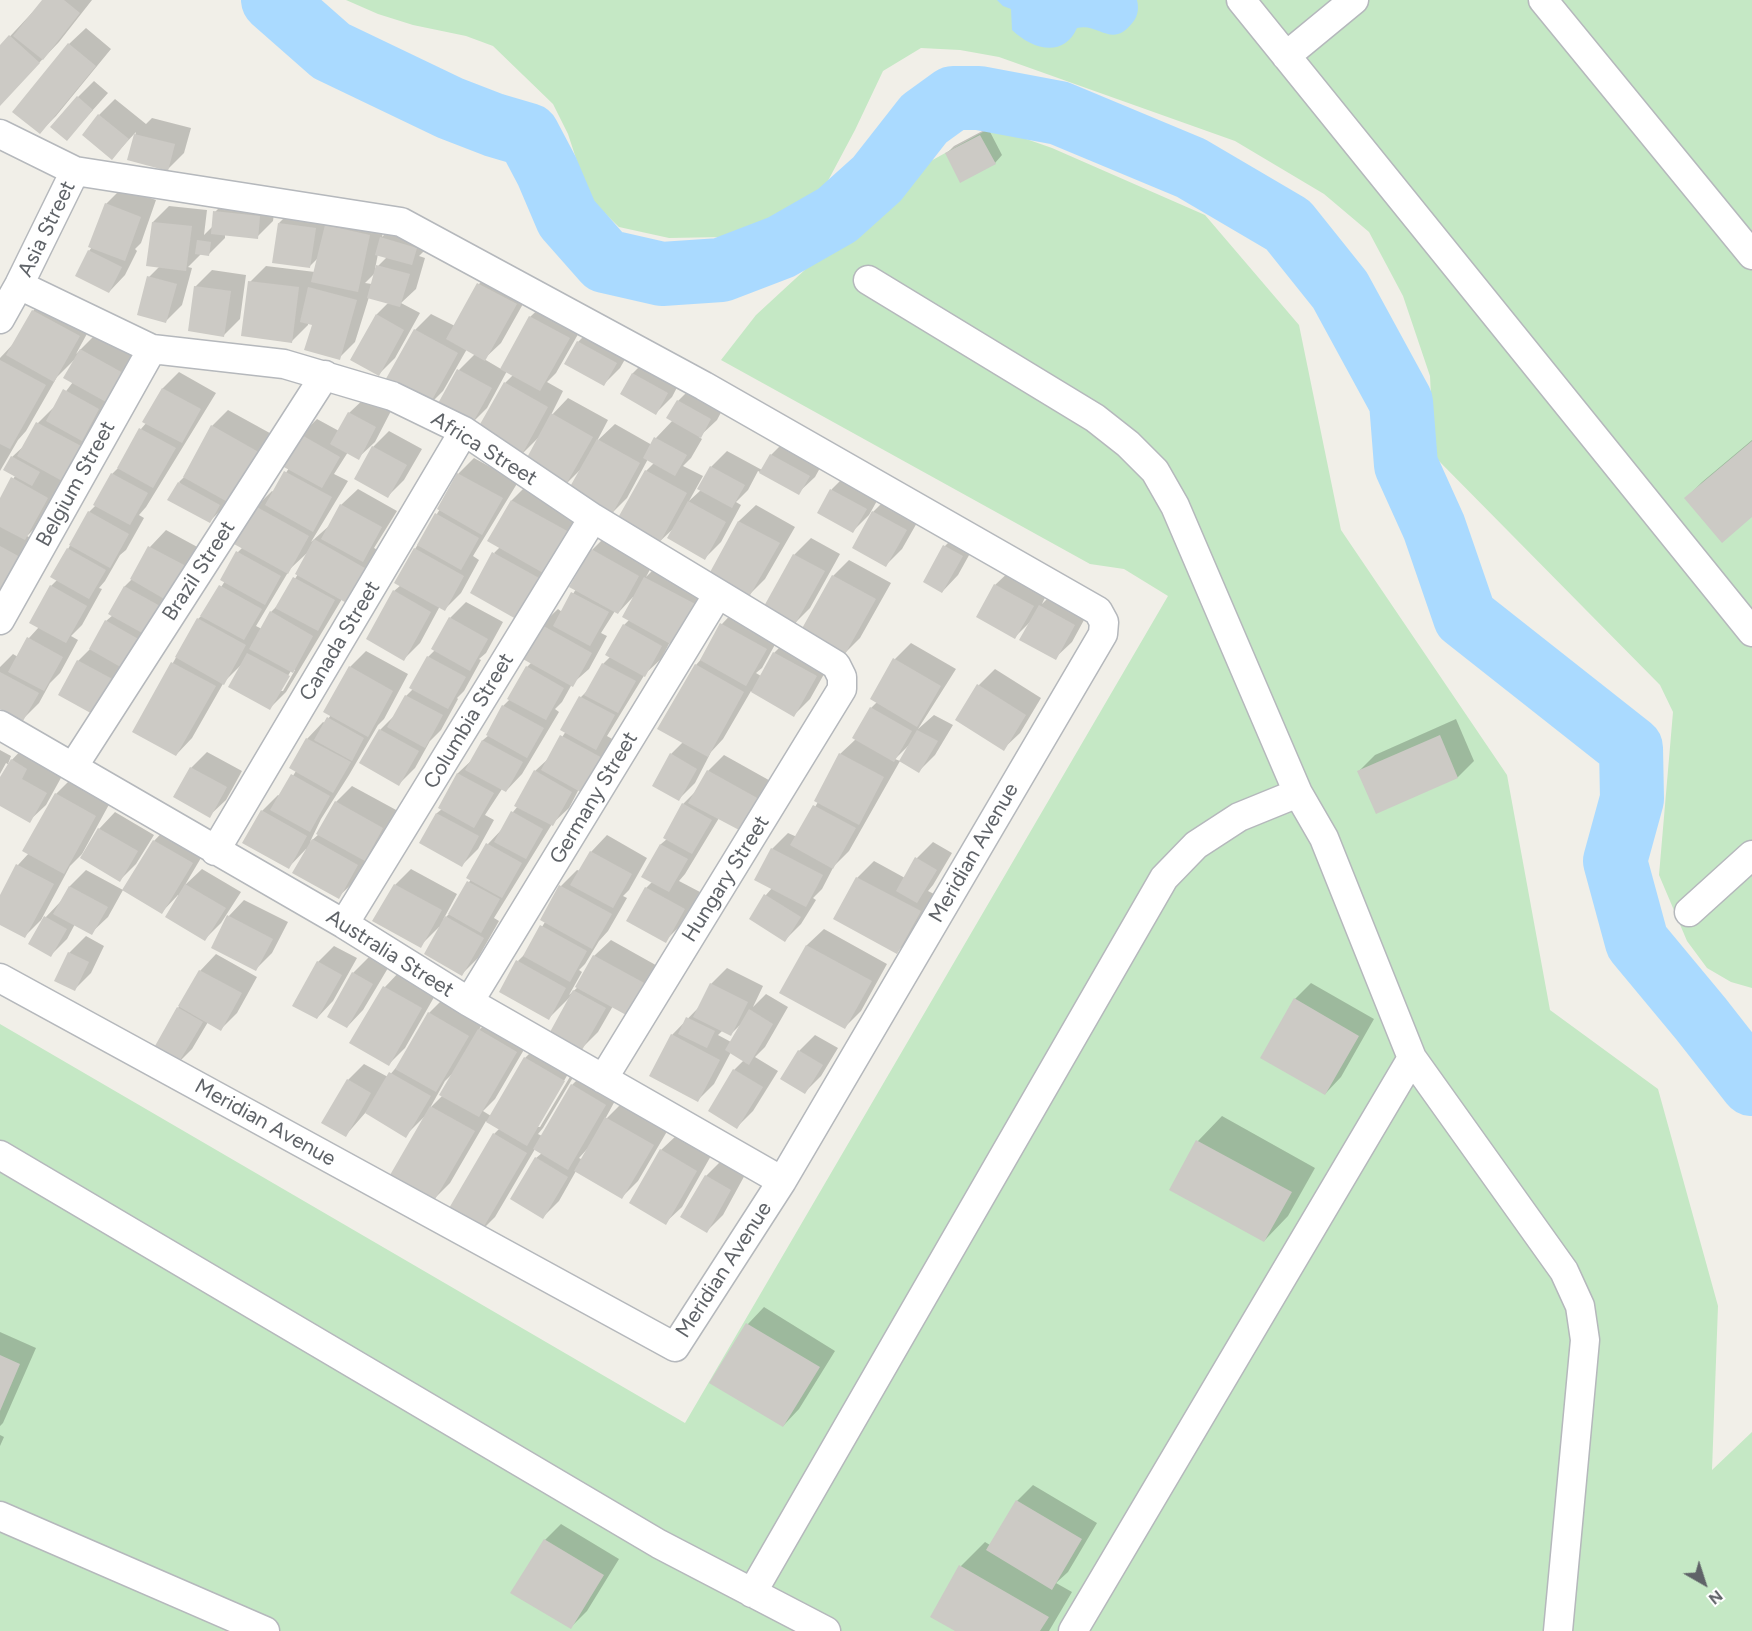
<!DOCTYPE html>
<style>
body{margin:0}
#map{position:relative;width:1752px;height:1631px;overflow:hidden;background:#f1efe8;font-family:Figtree,sans-serif}
canvas{display:block}
.north{position:absolute;left:1674px;top:1553px;width:60px;height:60px;-webkit-text-stroke:4px #fff;paint-order:stroke;rotate:141deg;font-size:16px;font-weight:700;line-height:24px;text-align:center;color:#5f6368}
.north::after{content:'';display:block;margin:auto;width:21px;height:27px;background:#5f6368;clip-path:polygon(50% 0,100% 100%,50% 72%,0 100%)}
</style>
<div id="map">
<canvas width="1752" height="1631"></canvas>
<div class="north">N</div>
</div>
<script>
const g = document.querySelector('canvas').getContext('2d');
g.lineJoin = 'round';
function fillPath(path, color) { g.fillStyle = color; g.fill(path, 'evenodd'); }
function stroke(path, color, width, dash) { g.strokeStyle = color; g.lineWidth = width; g.lineCap = dash ? 'butt' : 'round'; g.setLineDash(dash || []); g.stroke(path); }
function drawText(font, color, halo, rows, align = 'center') {
  g.font = font + ' Figtree,sans-serif'; g.lineWidth = 4.5; g.setLineDash([]); g.textBaseline = 'middle'; g.strokeStyle = halo; g.fillStyle = color; for (const [text, x, y, turn = 0] of rows) {
    g.save(); g.translate(x, y); g.rotate((+turn || 0) * Math.PI / 180); g.textAlign = isNaN(turn) ? turn : align; if (halo) g.strokeText(text, 0, 0); g.fillText(text, 0, 0); g.restore();
  }
}
fillPath(new Path2D(`
 M346,0h1406v988l-21,-6 -24,-14 -20,-27 -28,-66 14,-163 -13,-27 -226,-229 -4,-80 -27,-80 -34,-64 -45,-38 -89,-53 -236,-84 -39,-7 -39,-2 -38,23 -28,59 -33,62 -48,27 -50,18 -55,1 -50,-11 -30,-29 -21,-64 -15,-30 -60,-58 -27,-10 -53,-11 -35,-11z
 M992,127l60,21 153,67 94,110 42,205 166,245 43,235 108,79 60,217 -6,164 40,-38v199h-1752v-607l685,399 483,-827 -44,-27 -34,-5 -369,-204 35,-45 155,-143z`), '#c5e8c5');
fillPath(new Path2D(`
 M997,0h140c2,8 1,16 -4,22 -21,28 -34,0 -56,6 -14,31 -45,21 -65,2l-1,-21 -8,-3z`), '#aadaff');
fillPath(new Path2D(`
 M44,0h48l-33,42 -59,62v-57z
 M86,28l25,21 -55,67 -16,16 29,-88z
 M94,81l14,12 -41,46 11,-42z
 M115,99l31,25 6,-6 39,10 -7,25 -16,16 -39,-10 7,-27 -24,26 -13,-43z
 M988,128l14,27 -7,8 -49,-9 8,-8z
 M122,188l34,12 -15,43 -6,6 2,2 -12,24 -16,17 -20,-41 3,-4 14,-43z
 M231,196l45,4 -3,21 -16,16 -32,-3v4l-16,16h-8l-13,13 4,1 -10,37 -16,16 -17,-44 10,-10 -6,-45 16,-16 38,4 -3,25 9,-9 2,-14z
 M295,207l91,12 -4,18 16,-16 30,26 -9,9 6,2 -9,31 -15,14 19,10 -25,45 -16,16 -2,-60 12,-12 -20,-5 -14,45 -16,16 -25,-34 -6,-2v3l-16,16 -42,-59 16,-16 49,6 3,-14 -8,8 -31,-43zM378,254l9,3 -12,12zM376,272l-4,12 -7,-1z
 M495,268l37,20 -31,55 -17,16 17,10 29,-52 17,-16 38,21 -29,51 -9,9 16,9 -13,26 18,-19 40,22 -11,21 18,-17 37,21 4,-7 17,-18 5,-19 16,-16 32,18 -9,17 -18,17 3,2 -11,19 -8,8 20,10 -14,25 13,-12 9,-22 16,-16 35,19 9,-15 16,-16 38,20 -10,18 -17,16 -40,-22 -10,19 -12,12 5,3 -20,37 -16,16 -31,-30 -17,16 -11,-73 8,-8 -6,-4 -21,39 -16,16 -31,-44 -16,16 -25,-49 -19,19 -15,-73 9,-9 -7,-3 -20,37 -16,16 -12,-54 16,-16 -8,-5 -24,42 -16,16 -12,-77 16,-16 24,12 24,-42z
 M212,270l34,5 -6,44 -16,16 -29,-48z
 M49,294l46,25 -19,35 21,-21 41,23 -97,166 -14,14 8,4 -35,51v-90l15,-25 -3,-19 15,-14 11,-20 16,-16 19,-25 2,-23 -18,18 -31,54 -8,9 -18,31v-113l15,-16 18,-31z
 M594,326l38,21 -12,21 -16,16 -26,-42z
 M649,357l34,19 -11,21 -16,16 -34,-19 11,-21z
 M179,372l37,21 -70,114 -7,8 5,3 -18,32 -6,5 -15,26 -6,7 3,1 -20,36 -11,11 7,4 -18,33 -10,10 -11,20 -16,16 -23,-12v-40l13,-13 5,3 11,-19 10,-11 12,-41 6,-6 11,-31 21,-37 7,-7 16,-31 7,-7 22,-38 6,-7 -3,-1 19,-33z
 M366,397l25,14 -16,31 -17,16 -10,-6 -14,22 14,7 -37,61 19,-17 11,-20 17,-16 39,22 -23,37 11,6 -43,45 -56,93 -16,16 -29,-43 -17,17 -32,56 -16,17 -42,-24 64,-112 7,-7 20,-31 13,-29 5,-5 13,-40 16,-16 2,1 15,-24 12,-33 16,-16 22,12 10,-18zM307,553l-9,21 -19,30 -8,8 -9,17 -6,-3 34,-57zM292,669l3,1 -12,21h-4z
 M228,410l49,27 -51,68 -16,16 -31,-39 5,-5 28,-51z
 M389,431l33,18 -18,31 -16,16 -15,-49z
 M1752,440v75l-66,-17 16,-16z
 M474,458l44,24 -45,74 6,4 -18,33 -16,16 -5,-3 -20,37 -16,16 -10,-68 7,-6 14,-36 25,-40 18,-35z
 M848,473l34,19 -13,23 -16,16 -34,-19 13,-23z
 M528,484l56,31 -52,86 -38,-48 6,-6 12,-47z
 M889,496l33,18 -20,35 -16,16 -13,-53z
 M756,505l39,22 -30,52 -16,16 -38,-21 28,-53z
 M166,530l35,19 -89,149 -52,-4 18,-33 14,-14 14,-26 7,-6 12,-29 7,-7 18,-32z
 M961,530l17,9 -20,36 -16,17 3,-46z
 M608,534l47,26 -9,17 16,-16 50,28 -42,53 -9,17 -16,15 -38,62 14,8 -42,45 -10,19 -17,16 -58,94 5,3 -21,37 -16,16 -23,-47 -19,19 -25,-61 16,-16 46,25 -14,26 8,-8 20,-33 -3,-1 20,-34 16,-17 9,-15 5,-6 17,-35 14,-13 17,-27 -4,-2 19,-32 10,-10 12,-23 8,-8 13,-31 5,-5 4,-23 -15,16 -3,-2 -14,22 6,3 -18,33 -17,15 -10,18 -7,7 4,3 -37,62 -16,17 -4,-2 -17,26 9,5 -16,29 -16,16 -41,-23 16,-29 5,-4 -2,-1 18,-35 15,-14 10,-19 6,-5 14,-29 7,-7 17,-32 5,-5 9,-37 17,-16 4,3 14,-23 16,-39z
 M811,538l29,16 -30,54 -16,16 -29,-16 29,-53z
 M849,560l42,23 -31,55 -16,16 -11,-78z
 M1012,569l37,20 -7,15 14,-14 34,19 -18,33 -17,16 -25,-36 -15,15 -20,-52z
 M466,602l37,20 -17,31 -7,6 2,1 -17,31 -7,7 1,1 -17,31 -11,11 -15,27 -16,16 -38,-21 19,-33 16,-16 10,-18 7,-7 -2,-2 17,-30 7,-7 15,-32z
 M738,607l44,25 -20,36 -6,5 5,3 13,-23 16,-16 42,23 -22,39 -16,16 -43,-24 -28,48 -12,13 -16,31 -16,16 -8,-45 12,-12 13,-77 6,-7 20,-34z
 M911,643l45,26 -38,60 16,-14 19,10 -18,30 -16,16 -11,-25 -13,13 5,2 -51,90 -15,15 -12,23 -9,9 3,2 -15,24 -16,16 -34,-21 15,-24 6,-7v-39l16,-16 9,4 21,-35 22,-48 16,-15 15,-31 6,-6 18,-43z
 M366,651l42,23 -24,45 -6,6 -29,50 -28,44 -11,23 9,-8 17,-32 16,-16 46,25 -17,32 -12,12 -14,26 -17,16 -32,-48 -17,18 -27,-56 16,-16 2,1 16,-25 -5,-3 16,-29 16,-17 2,1 6,-8 19,-48z
 M995,669l46,29 -21,35 -17,16 -46,-30 22,-34z
 M1456,719l18,42 -16,16 -81,35 -18,-41 16,-16z
 M28,743l34,33 -16,29 -17,16 -29,-17v-24l9,-15 -3,-2 -6,11v-24l11,6 -3,8z
 M207,752l35,19 -16,29 -17,16 -18,-48z
 M724,755l50,28 -17,30 -38,5 -34,56 -6,7 21,11 -19,33 -16,16 -19,-53 7,-7 -10,-5 18,-32 6,-5 16,-35 14,-14 11,-19z
 M72,778l40,21 -30,55 -12,12 -29,54 -16,16 -25,-13v-25l18,-33 11,-12 27,-59z
 M115,812l39,23 -18,29 -16,16 -38,-22 17,-29z
 M170,824l38,22 -23,39 17,-16 39,23 -20,31 -16,16 -27,-44 -16,17 -38,-22 30,-49z
 M607,835l40,23 -18,32 -6,6 4,2 -19,33 -9,10 -14,23 -6,6 3,2 -13,23 9,-8 16,-31 17,-16 50,28 -17,30 -31,8 -15,26 -16,16 -12,-51 -21,21 -31,-57 8,-8 19,-31 16,-36 16,-16 3,1 11,-19z
 M933,842l19,11 -19,32 -5,6 8,4 -23,41 -16,16 -62,-34 22,-40 17,-17 31,17 12,-20z
 M86,870l37,20 -15,27 -17,16 -16,-9 -8,15 -16,16 -6,-37 17,-18 8,-14z
 M244,900l44,22 -16,31 -16,16 -29,-51z
 M824,929l63,35 -26,47 -16,16 -64,-34 26,-48z
 M86,936l18,10 -13,27 -16,16 -19,-9 13,-27z
 M334,946l23,12 -24,43 -16,17 1,-56z
 M216,954l41,23 -20,36 -16,16 -13,-7 -16,27 -16,16 2,-57 22,-37z
 M369,957l19,11 -25,42 -16,17 6,-54z
 M727,968l36,18 -10,21 13,-13 22,13 -23,40 -10,10 23,14 -25,40 -16,16 -3,-57 10,-10 -13,-8 -17,32 -16,16 -26,-65 28,-29 11,-22zM740,1025l-9,17 -13,-7 5,-5 8,4z
 M401,970l36,22 -32,56 -16,16 -37,-22 33,-55z
 M1311,983l63,36 -33,58 -16,17 -30,-95z
 M445,997l39,23 -5,10 16,-16 37,22 -37,63 -12,12 8,5 34,-58 16,-16 40,22 -38,64 -5,6 4,2 30,-51 16,-16 34,19 -18,33 19,-19 46,26 -31,53 -16,16 -46,-26 -17,30 -16,16 -7,-59 6,-5 -7,-4 -40,68 -16,16 -32,-18 47,-81 6,-6 -14,-7 -36,62 -16,16 -10,-82 -19,19 -39,-24 -20,23 2,-55 16,-16 24,13 12,-14 29,-50zM452,1074l-9,21 -13,13 15,-27zM568,1074l3,1 -31,52h-3zM588,1148l-5,12 -4,-2z
 M815,1035l23,13 -17,28 -16,16 -6,-41z
 M1222,1116l93,52 -27,48 -24,25 -93,-52 27,-48z
 M678,1134l34,20 -30,53 -17,16 -4,-73z
 M722,1160l24,13 -23,42 -16,16 -1,-55z
 M764,1307l71,44 -36,58 -16,17 -72,-43 37,-59z
 M0,1332l36,16 -33,75 -3,3z
 M0,1435l4,2 -4,9z
 M1033,1485l64,38 -29,49 -12,11 16,9 -23,39h-91l3,-65 24,-24 5,3 27,-44z
 M561,1524l58,35 -32,52 -16,16 -26,-87z`), '#0003');
stroke(new Path2D(`
 M273,0l58,51 119,57 44,17 34,10 19,36 20,47 38,43 57,13 59,-4 60,-23 56,-32 40,-36 47,-60 29,-21h26l80,15 132,55 97,57 52,65 61,112 5,63 28,62 31,90 166,131 1,51 -17,62 22,81 64,77 51,65`), '#aadaff', 64);
fillPath(new Path2D(`
 M42,0h22l16,13 -37,47 -30,-24z
 M9,35l31,28 -40,43v-61z
 M68,43l28,23 -56,68 -28,-22z
 M77,96l16,14 -26,31 -17,-14z
 M98,114l31,25 -17,21 -30,-25z
 M134,134l41,10 -7,27 -41,-11z
 M980,135l16,29 -36,19 -15,-30z
 M105,203l36,14 -16,44 -37,-14z
 M213,211l47,5 -2,23 -47,-5z
 M152,222l40,4 -6,45 -40,-5z
 M278,223l38,5 -6,40 -38,-5z
 M325,225l45,10 -12,57 -47,-10z
 M380,237l37,11 -5,17 -37,-10z
 M197,240l14,2 -2,14 -14,-2z
 M88,250l34,17 -13,26 -34,-17z
 M376,265l34,9 -10,33 -33,-9z
 M147,276l30,8 -11,39 -29,-8z
 M248,281l51,6 -7,56 -51,-7z
 M477,283l40,21 -32,57 -39,-22z
 M194,286l37,5 -7,46 -36,-6z
 M308,287l49,13 -17,60 -36,-10 8,-25 -12,-3z
 M32,310l48,26 -26,46 -48,-27z
 M376,314l28,16 -25,46 -29,-16z
 M529,316l41,22 -30,53 -40,-22z
 M414,329l44,24 -31,56 -44,-25z
 M577,341l40,22 -13,23 -40,-22z
 M80,349l43,24 -17,29 -43,-24z
 M0,360l46,25 -36,64 -10,-5z
 M457,369l35,19 -21,38 -35,-19z
 M632,373l36,20 -12,22 -36,-21z
 M504,382l44,25 -28,51 -45,-25z
 M162,388l39,21 -19,34 -40,-21z
 M63,389l36,20 -17,32 -36,-20z
 M677,400l34,19 -10,19 -35,-20z
 M348,412l28,15 -17,33 -29,-16z
 M551,413l42,24 -29,51 -41,-23z
 M36,422l47,25 -19,35 -47,-26z
 M211,425l51,29 -29,51 -50,-28z
 M139,428l37,20 -23,40 -36,-20z
 M300,434l40,23 -18,31 -40,-22z
 M654,437l33,18 -12,21 -32,-18z
 M597,439l43,24 -29,53 -44,-24z
 M1752,441v76l-30,26 -38,-45z
 M372,446l35,19 -19,33 -34,-19z
 M770,454l40,22 -11,19 -40,-22z
 M11,456l29,16 -8,14 -29,-16z
 M710,466l35,19 -13,23 -35,-19z
 M645,470l42,23 -29,53 -43,-23z
 M284,471l48,26 -19,35 -48,-27z
 M111,473l37,20 -18,32 -37,-20z
 M457,473l46,25 -21,37 -45,-26z
 M11,477l37,21 -23,42 -25,-13v-29z
 M178,482l42,23 -10,18 -43,-23z
 M830,489l37,20 -14,24 -36,-20z
 M511,500l58,32 -24,42 -58,-33z
 M688,501l38,21 -21,38 -38,-22z
 M340,504l42,23 -19,35 -42,-23z
 M255,506l54,30 -21,38 -54,-30z
 M88,511l41,23 -19,34 -41,-23z
 M872,511l35,19 -21,37 -34,-19z
 M435,513l44,25 -18,32 -44,-25z
 M738,521l42,22 -31,54 -40,-23z
 M314,539l56,32 -20,34 -55,-31z
 M943,545l20,11 -21,37 -19,-11z
 M0,546l20,11 -20,35z
 M148,546l38,20 -20,34 -36,-21z
 M67,548l39,22 -17,29 -39,-22z
 M414,548l50,28 -19,35 -51,-28z
 M591,549l48,27 -21,38 -49,-27z
 M236,551l45,25 -16,29 -45,-25z
 M492,552l47,26 -23,41 -46,-26z
 M793,554l32,17 -31,55 -31,-18z
 M832,575l44,24 -32,57 -44,-24z
 M293,577l42,23 -17,31 -43,-23z
 M644,577l53,28 -23,41 -52,-29z
 M994,584l40,22 -19,33 -39,-22z
 M50,585l37,21 -21,37 -37,-20z
 M219,585l43,24 -18,31 -44,-24z
 M124,586l45,25 -16,28 -45,-25z
 M393,590l38,22 -27,49 -38,-22z
 M571,592l38,20 -19,34 -37,-20z
 M1039,605l36,20 -19,35 -37,-20z
 M270,611l43,25 -20,37 -44,-24z
 M449,617l39,22 -18,32 -39,-22z
 M197,618l49,27 -22,40 -49,-28z
 M105,620l35,20 -16,29 -35,-20z
 M720,623l47,26 -21,37 -46,-26z
 M540,624l52,29 -19,34 -52,-29z
 M623,624l39,22 -17,31 -40,-22z
 M27,637l36,20 -19,34 -36,-19z
 M773,652l44,24 -23,41 -43,-25z
 M247,653l43,23 -20,34 -42,-23z
 M427,656l39,21 -18,32 -39,-21z
 M893,658l48,28 -24,41 -47,-28z
 M77,660l39,21 -20,35 -38,-21z
 M171,662l45,24 -40,70 -44,-24z
 M602,663l34,18 -18,32 -34,-18z
 M695,664l49,28 -36,65 -51,-28z
 M349,666l44,25 -25,46 -45,-25z
 M526,666l38,22 -18,32 -39,-21z
 M0,672l39,21 -16,28 -23,-12z
 M977,684l49,31 -22,36 -49,-31z
 M405,695l38,20 -18,33 -38,-21z
 M579,696l36,19 -19,35 -36,-20z
 M502,705l42,23 -17,30 -41,-23z
 M870,707l42,24 -18,31 -42,-24z
 M327,717l37,21 -12,23 -38,-21z
 M379,729l40,22 -20,35 -40,-23z
 M917,730l21,11 -19,32 -20,-12z
 M560,735l46,25 -20,35 -45,-25z
 M1440,735l18,43 -82,36 -19,-43z
 M306,738l45,24 -18,31 -44,-25z
 M482,740l41,22 -17,30 -41,-22z
 M670,753l27,16 -18,32 -27,-15z
 M839,753l45,24 -25,48 -45,-24z
 M11,759l16,10 -5,10 25,14 -17,30 -30,-17v-29z
 M190,767l37,20 -17,31 -37,-21z
 M534,770l38,22 -19,34 -39,-20z
 M707,770l52,29 -18,32 -53,-28z
 M457,773l37,20 -20,35 -36,-20z
 M291,774l39,22 -20,36 -40,-22z
 M55,793l41,23 -32,58 -42,-23z
 M335,801l48,27 -18,33 -49,-27z
 M682,803l30,17 -20,34 -29,-16z
 M813,805l43,23 -23,41 -43,-24z
 M261,810l46,26 -18,33 -47,-26z
 M511,811l32,18 -17,30 -32,-17z
 M436,813l43,23 -17,31 -43,-24z
 M98,828l40,23 -18,31 -40,-24z
 M312,839l46,26 -19,34 -47,-26z
 M153,840l40,23 -31,51 -40,-24z
 M486,843l36,20 -20,35 -36,-20z
 M660,844l28,15 -19,33 -28,-15z
 M771,848l52,27 -17,32 -52,-27z
 M590,851l42,23 -19,34 -43,-23z
 M915,857l22,13 -20,33 -21,-12z
 M16,864l38,20 -29,54 -25,-13v-30z
 M856,877l65,34 -24,43 -64,-35z
 M467,881l33,18 -19,34 -33,-19z
 M185,884l41,24 -21,33 -40,-24z
 M394,884l48,26 -21,38 -49,-27z
 M559,885l53,29 -20,35 -52,-29z
 M69,886l39,21 -16,28 -39,-21z
 M645,887l40,22 -19,34 -40,-22z
 M764,894l37,23 -16,25 -36,-23z
 M227,915l46,24 -17,32 -45,-23z
 M44,916l23,13 -16,28 -23,-13z
 M445,916l39,22 -22,38 -38,-22z
 M540,925l47,26 -17,31 -47,-26z
 M806,945l66,36 -27,48 -66,-36z
 M68,952l21,10 -14,29 -21,-10z
 M593,955l53,29 -18,32 -53,-29z
 M516,960l50,28 -17,32 -50,-28z
 M317,961l25,14 -25,44 -25,-13z
 M199,970l43,23 -21,38 -43,-25z
 M352,972l21,12 -26,44 -20,-11z
 M710,983l38,19 -17,34 -38,-19z
 M383,986l39,22 -33,58 -40,-23z
 M573,990l33,18 -24,42 -32,-18z
 M1294,998l65,38 -34,59 -65,-37z
 M177,1007l26,15 -27,45 -25,-14z
 M749,1009l24,15 -24,41 -24,-15z
 M428,1012l41,24 -33,56 -41,-23z
 M686,1017l29,14 -8,17 -29,-14z
 M478,1029l39,23 -38,65 -40,-22z
 M671,1034l49,26 -22,42 -49,-26z
 M798,1050l25,15 -18,29 -25,-15z
 M524,1057l41,24 -38,65 -41,-24z
 M733,1069l30,18 -26,42 -29,-18z
 M389,1072l42,24 -25,42 -41,-25z
 M347,1079l24,14 -25,44 -25,-14z
 M571,1084l35,21 -38,65 -35,-21z
 M430,1106l45,25 -41,70 -44,-26z
 M605,1117l49,28 -32,54 -48,-28z
 M493,1133l34,20 -48,82 -34,-20z
 M1196,1140l96,52 -28,50 -95,-52z
 M660,1149l37,22 -31,54 -37,-22z
 M535,1157l33,20 -25,42 -33,-20z
 M705,1175l26,15 -24,43 -27,-16z
 M746,1323l74,44 -37,60 -74,-44z
 M0,1355l20,9 -20,47z
 M1016,1500l66,39 -30,51 -66,-40z
 M544,1539l60,36 -33,54 -61,-36z
 M959,1565l90,52 -9,14h-85l-25,-14z`), '#cccac5');
const street = new Path2D(`
 M1241,0l511,632
 M1543,0l209,255
 M1286,56l68,-56
 M0,134l75,37 326,51 303,164 394,225 6,11 -1,12 -321,547 -107,166 -675,-369
 M868,280l227,138 33,26 27,27 20,35 123,287 26,45 88,220 152,213 16,35 5,34 -27,291
 M19,285l133,64 132,15 108,32 72,35 129,87 243,147 6,12v12l-239,390
 M0,319l19,-34 56,-114
 M0,620l152,-271
 M0,725l344,199 125,78 313,179
 M73,767l252,-392
 M215,851l249,-420
 M1689,912l63,-57
 M344,924l249,-406
 M469,1002l249,-408
 M0,1155l659,389 167,87
 M0,1516l265,115
 M752,1593l412,-715 32,-33 43,-28 59,-24
 M1073,1631l339,-573`);
stroke(street, '#b5b8bc', 31);
stroke(street, '#fff', 28);
drawText('21px', '#5f6368', '#fff', [
 ["Asia Street",47,229,-64],
 ["Africa Street",484,449,32],
 ["Belgium Street",76,484,-61],
 ["Brazil Street",199,571,-57],
 ["Canada Street",340,641,-59],
 ["Columbia Street",469,721,-59],
 ["Germany Street",594,798,-59],
 ["Meridian Avenue",974,853,-60],
 ["Hungary Street",726,879,-58],
 ["Australia Street",390,954,32],
 ["Meridian Avenue",265,1123,29],
 ["Meridian Avenue",724,1270,-57]
]);
</script>
